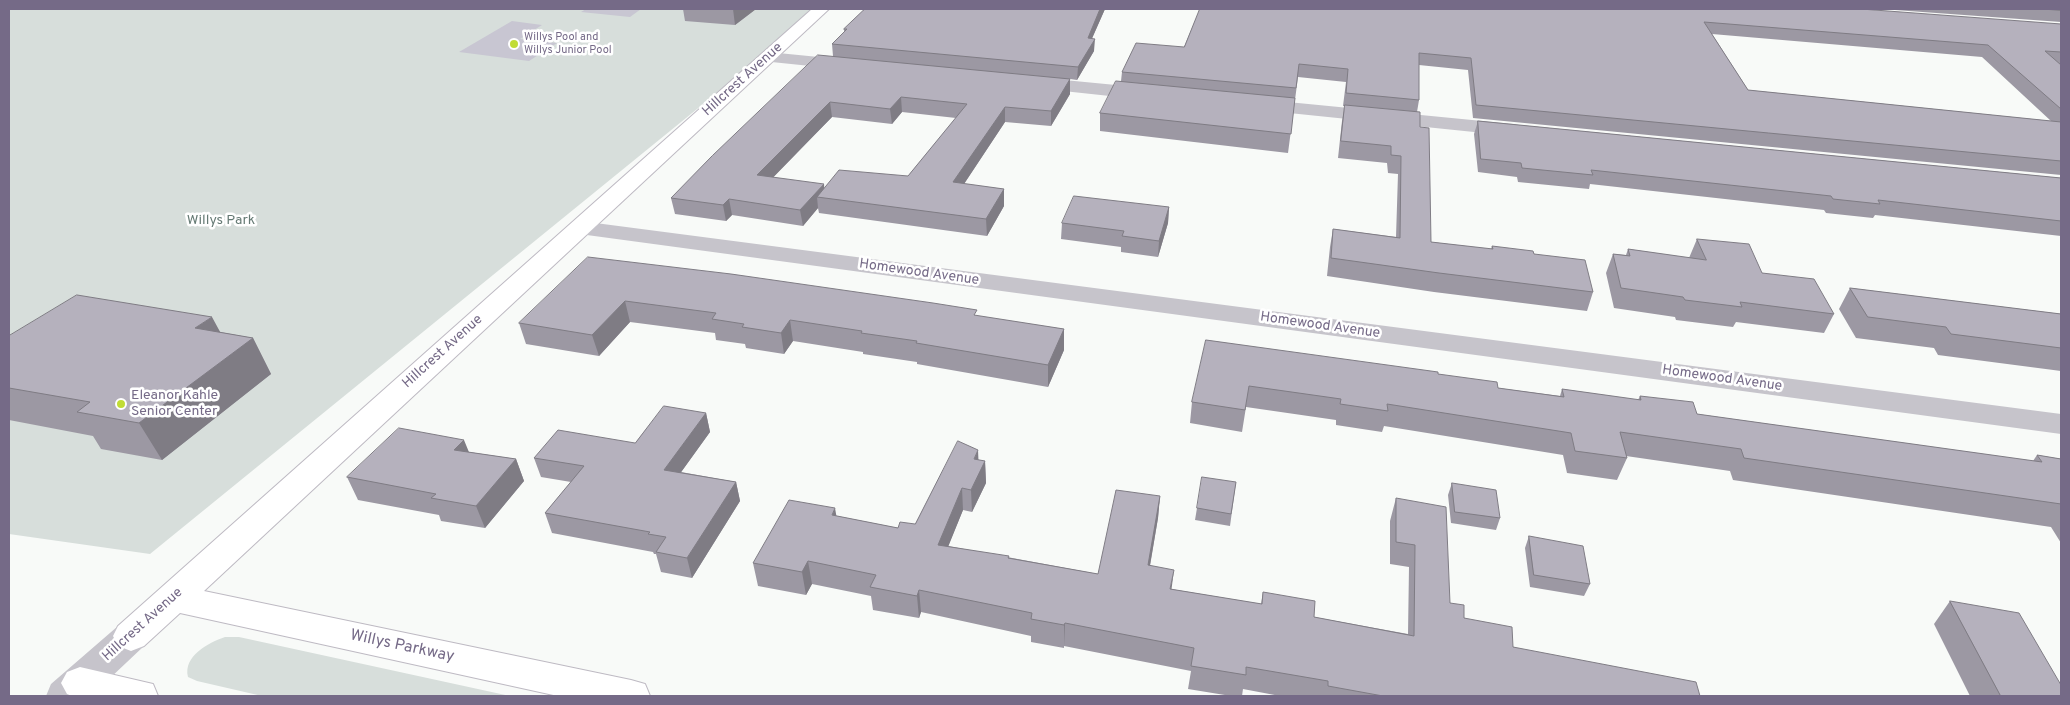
<!DOCTYPE html>
<style>
body{margin:0}
#map{position:relative;width:2070px;height:705px;overflow:hidden;background:#f8faf8;font-family:Overpass,sans-serif}
canvas{display:block}
.frame{position:absolute;inset:0;border:10px solid #756a87;pointer-events:none}
</style>
<div id="map">
<canvas width="2070" height="705"></canvas>
<div class="frame"></div>
</div>
<script>
const g = document.querySelector('canvas').getContext('2d');
g.lineJoin = 'round';
function fillPath(path, color) { g.fillStyle = color; g.fill(path, 'evenodd'); }
function stroke(path, color, width, dash) { g.strokeStyle = color; g.lineWidth = width; g.lineCap = dash ? 'butt' : 'round'; g.setLineDash(dash || []); g.stroke(path); }
function drawText(font, color, halo, rows, align = 'center') {
  g.font = font + ' Overpass,sans-serif'; g.lineWidth = 5; g.setLineDash([]); g.textBaseline = 'middle'; g.strokeStyle = halo; g.fillStyle = color; for (const [text, x, y, turn = 0] of rows) {
    g.save(); g.translate(x, y); g.rotate((+turn || 0) * Math.PI / 180); g.textAlign = isNaN(turn) ? turn : align; if (halo) g.strokeText(text, 0, 0); g.fillText(text, 0, 0); g.restore();
  }
}
fillPath(new Path2D(`
 M9,9h811l-670,545 -141,-20z
 M225,637h14l271,59h-248l-65,-15 -9,-4c-5,-21 20,-34 37,-40z`), '#d7dedb');
fillPath(new Path2D(`
 M586,9h55l-11,8 -49,-5z
 M512,21l30,4 -22,14 37,4 -28,18 -70,-9z`), '#c8c6d2');
const secondary = new Path2D(`
 M812,9h17l-625,582 427,89 14,4 5,12h-92l-378,-83 -36,33 -13,5 -13,-5 -5,-10 5,-10z
 M80,667l73,17 5,12h-86l-5,-2 -6,-11 6,-11z`);
stroke(secondary, '#bebac3', 2);
fillPath(new Path2D(`
 M768,52l81,8 6,1 3,4 -3,4 -6,1 -87,-9 -3,-4 3,-4z
 M1033,77l114,11 7,2 3,4 -3,4 -7,2 -121,-13 -2,-4 2,-4z
 M1257,99l256,25 7,2 3,4 -3,4 -7,2 -263,-27 -3,-4 3,-4z
 M580,221l1481,193v20l-1489,-201 -4,-5 4,-5z
 M131,621l13,5 5,10 -5,10 -53,50h-45l5,-12 67,-58z`), '#c6c4cb');
fillPath(secondary, '#fff');
fillPath(new Path2D(`
 M683,9h73l-21,16 -50,-4z
 M863,9h242l-13,29 2,13 -17,29 -7,-1v15l-19,32 -46,-4 -41,62 40,5v17l-17,30 -168,-23 -1,-5 -15,18 -71,-11 -6,6 -51,-7 -4,-16 162,-142 -1,-12 12,-12v-3l19,-18zM902,112l54,6 -48,58 -84,12 -51,-11 59,-60 60,7z
 M1200,9l861,15v40h-1l1,1v111v-1l-588,-57 -5,-48 -49,-5v35l-2,12 3,15 11,115 60,7 1,-3 42,8 59,38 -6,19 -153,-19 -107,-16 3,-29 3,-18 63,8 2,-63 -10,-1 -1,-10 -49,-5 4,-37 3,-15h-2l3,-24 -48,-5 -10,76 -188,-22v-18l21,-32 1,-9 62,-25zM1712,34l270,23 69,64 -303,-31z
 M1881,9h180v14v-1z
 M1478,121l583,57v58l-186,-21 -2,3 -47,-5 -2,-3 -234,-26 -1,5 -71,-7 -1,-5 -39,-5 -4,-38z
 M1169,207l-1,16 -10,34 -37,-5v-5l-60,-8 1,-16z
 M1697,239l65,34 72,41 -10,19 -88,-11 -3,5 -57,-7 -1,-3 -61,-9 -8,-35 7,-19 13,1 2,-6 61,9z
 M731,274l246,42 87,13v21l-16,37 -131,-23v-2l-54,-8v-2l-70,-11 -9,13 -38,-6 -1,-4 -29,-4 -1,-7 -85,-11 -31,34 -73,-12 -7,-21z
 M1850,288l211,26v57l-123,-16 -4,-7 -78,-10 -17,-29z
 M220,332l33,6 18,36 -109,86 -61,-11 -8,-13 -84,-16v-84z
 M1206,340l232,34 60,14 62,8 2,-7 76,11 2,-4 57,18 336,47 4,-6 24,4v84l-10,-16 -318,-47 -3,-9 -104,-15 1,2 -10,22 -50,-7 -4,-18 -179,-29 -2,6 -46,-7v-5l-90,-13 -4,25 -52,-9 2,-21z
 M706,413l4,19 -29,40 55,10 4,19 -48,77 -31,-6 -5,-18h-2l-1,-2 -101,-19 -7,-20 26,-31 -30,-5 -7,-19 101,-15z
 M469,452l47,7 8,22 -39,47 -44,-7 -2,-6 -81,-15 -11,-23z
 M978,460l7,1 1,22 -14,29 -9,-2 -15,36 150,28 62,-78 -2,22 -8,48 21,23 90,15 2,-12 51,25 94,17 1,-67 -19,-3v-43l6,-23 54,105 14,15 49,29 187,49h-420l-37,-7 -1,7h-11l-43,-7 3,-18 -127,-25v2l-33,-6v-6l-110,-24 -2,6 -46,-8 -2,-14 -59,-12 -6,11 -48,-9 -5,-23 84,-47 61,12 17,-4z
 M1236,482l-6,44 -35,-6 2,-12z
 M1452,483l48,35 -4,12 -45,-7 -3,-28z
 M1529,536l61,48 -6,12 -54,-9 -5,-39z
 M1950,601l111,95h-91l-36,-72z`), '#9c98a3');
fillPath(new Path2D(`
 M733,9h23l-21,16z
 M1100,9h5l-18,41 1,-12z
 M1095,39l-1,12 -17,29 1,-13z
 M1070,79v15l-19,32v-15z
 M901,97l1,15 -10,12 -2,-15z
 M830,102l2,15 -72,74 -3,-16z
 M1005,107v15l-51,77 -1,-17z
 M824,184l1,14 -8,-1 1,11 -15,18 -3,-16z
 M1004,189v17l-17,30 -1,-17z
 M729,199l3,16 -6,6 -3,-16z
 M1169,207l-1,16 -10,34 1,-16z
 M625,301l5,21 -31,34 -7,-21z
 M212,317l19,35 -36,-24z
 M790,320l3,21 -9,13 -3,-21z
 M1064,329v21l-16,37v-22z
 M253,338l18,36 -109,86 -23,-37z
 M706,413l4,19 -41,57 -5,-19z
 M464,440l9,22 -19,-12z
 M978,450l1,22 -5,-13z
 M516,459l8,22 -39,47 -9,-22z
 M985,461l1,22 -14,29 -1,-22z
 M736,482l4,19 -48,77 -5,-20z
 M962,488l1,22 -23,57 -2,-22z
 M1160,496l-2,22 -12,70 2,-23z
 M835,508l4,23 -7,-16z
 M808,561l4,23 -6,11 -4,-23z
 M1174,570l-3,23 -1,-4z
 M919,590l2,22 -2,6 -2,-22z
 M1065,623l-1,23v2v-23z`), '#7f7c84');
const building = new Path2D(`
 M865,9h235l-12,29 7,1 -17,28 -246,-23 15,-15h-3z
 M1200,9h661l200,15v28l-16,-1 16,14v44l-73,-64 -284,-23 44,68 313,32v39l-585,-56 -5,-47 -52,-5v47l-73,-7 2,-24 -49,-5 -3,24 -174,-16 14,-29 48,4z
 M2043,9h18v1z
 M818,55l252,24 -19,32 -46,-4 -52,75 51,7 -18,30 -169,-22 22,-27 69,6 59,-72 -66,-7 -11,12 -60,-7 -73,73 67,9 -24,26 -71,-11 -6,6 -52,-7 41,-42z
 M1116,81l179,17 -4,36 -191,-21z
 M1345,105l75,7v15l9,1 2,114 62,7 -1,-3 41,5 1,3 51,6 8,32 -154,-19 -108,-15 2,-29 67,9 1,-82 -10,-1v-9l-50,-5z
 M1478,121l583,57v43l-183,-21 2,4 -47,-5 -2,-3 -240,-26 2,5 -71,-7 -1,-5 -40,-4z
 M1074,196l95,11 -10,34 -37,-5 2,-5 -62,-8z
 M1697,239l52,5 13,29 52,6 20,35 -94,-12 2,5 -57,-7 -2,-3 -62,-9 -8,-34 17,2 -2,-7 78,11z
 M588,257l143,17 202,29 44,7 -3,5 90,14 -16,36 -132,-22 1,-2 -56,-8 1,-2 -72,-11 -9,13 -39,-6 2,-3 -32,-5 4,-6 -91,-12 -33,34 -73,-12z
 M1850,288l211,26v34l-110,-14 -5,-7 -78,-10z
 M77,295l135,22 -17,11 58,10 -114,85 -62,-11 13,-10 -81,-14v-52z
 M1206,340l232,32v2l59,8 1,6 66,9 -2,-8 79,11 -1,-4 53,6 4,12 345,48 -5,-7 24,4v45l-317,-46 -3,-9 -121,-17 7,26 -52,-7 -4,-18 -184,-29 1,7 -48,-7 1,-5 -92,-13 -4,24 -53,-8z
 M664,406l42,7 -42,57 72,12 -49,76 -31,-6 10,-15 -18,-3 2,-2 -105,-19 39,-47 -50,-8 24,-28 77,13z
 M399,428l65,12 -10,10 62,9 -40,47 -45,-8 5,-4 -89,-17z
 M958,441l20,9 -4,9 11,2 -14,29 -9,-2 -24,57 71,11 -1,2 90,16 18,-84 44,6 -12,69 26,5 -4,19 92,15 1,-12 52,9 -1,16 100,19 1,-91 -19,-3v-44l50,9 4,96 14,2v13l48,9 1,20 183,35 4,14h-317l-55,-10v-5l-82,-14v8l-55,-9 3,-18 -129,-25 -1,2 -33,-6 1,-6 -113,-23 -2,6 -47,-9 6,-12 -68,-14 -6,11 -49,-9 36,-63 46,8 -3,7 66,13 2,-6 15,2z
 M1202,477l34,5 -5,32 -34,-6z
 M1452,483l44,7 4,28 -45,-6z
 M1529,536l54,10 7,38 -56,-9z
 M1950,601l69,12 42,72v11h-60z`);
fillPath(building, '#b5b1bd');
stroke(building, '#7f7c84', 1);
for (const [x, y, r, color] of [
 [514,44,5,"#c1dc35"],
 [121,404,5,"#c1dc35"]
]) { const dot = new Path2D(); dot.arc(x, y, r, 0, 2 * Math.PI); g.fillStyle = color; g.fill(dot); stroke(dot, '#fff', 2); }
drawText('11px', '#756a87', '#fff', [
 ["Willys Pool and",524,38],
 ["Willys Junior Pool",524,51]
], 'left');
drawText('14px', '#756a87', '#fff', [
 ["Hillcrest Avenue",743,80,-42],
 ["Homewood Avenue",919,273,8],
 ["Homewood Avenue",1320,326,8],
 ["Hillcrest Avenue",443,352,-42],
 ["Homewood Avenue",1722,379,8],
 ["Hillcrest Avenue",143,625,-42]
]);
drawText('14px', '#657a74', '#fff', [
 ["Willys Park",221,221]
]);
drawText('14px', '#756a87', '#fff', [
 ["Eleanor Kahle",131,396],
 ["Senior Center",131,412]
], 'left');
drawText('16px', '#756a87', '#fff', [
 ["Willys Parkway",402,647,12]
]);
</script>
